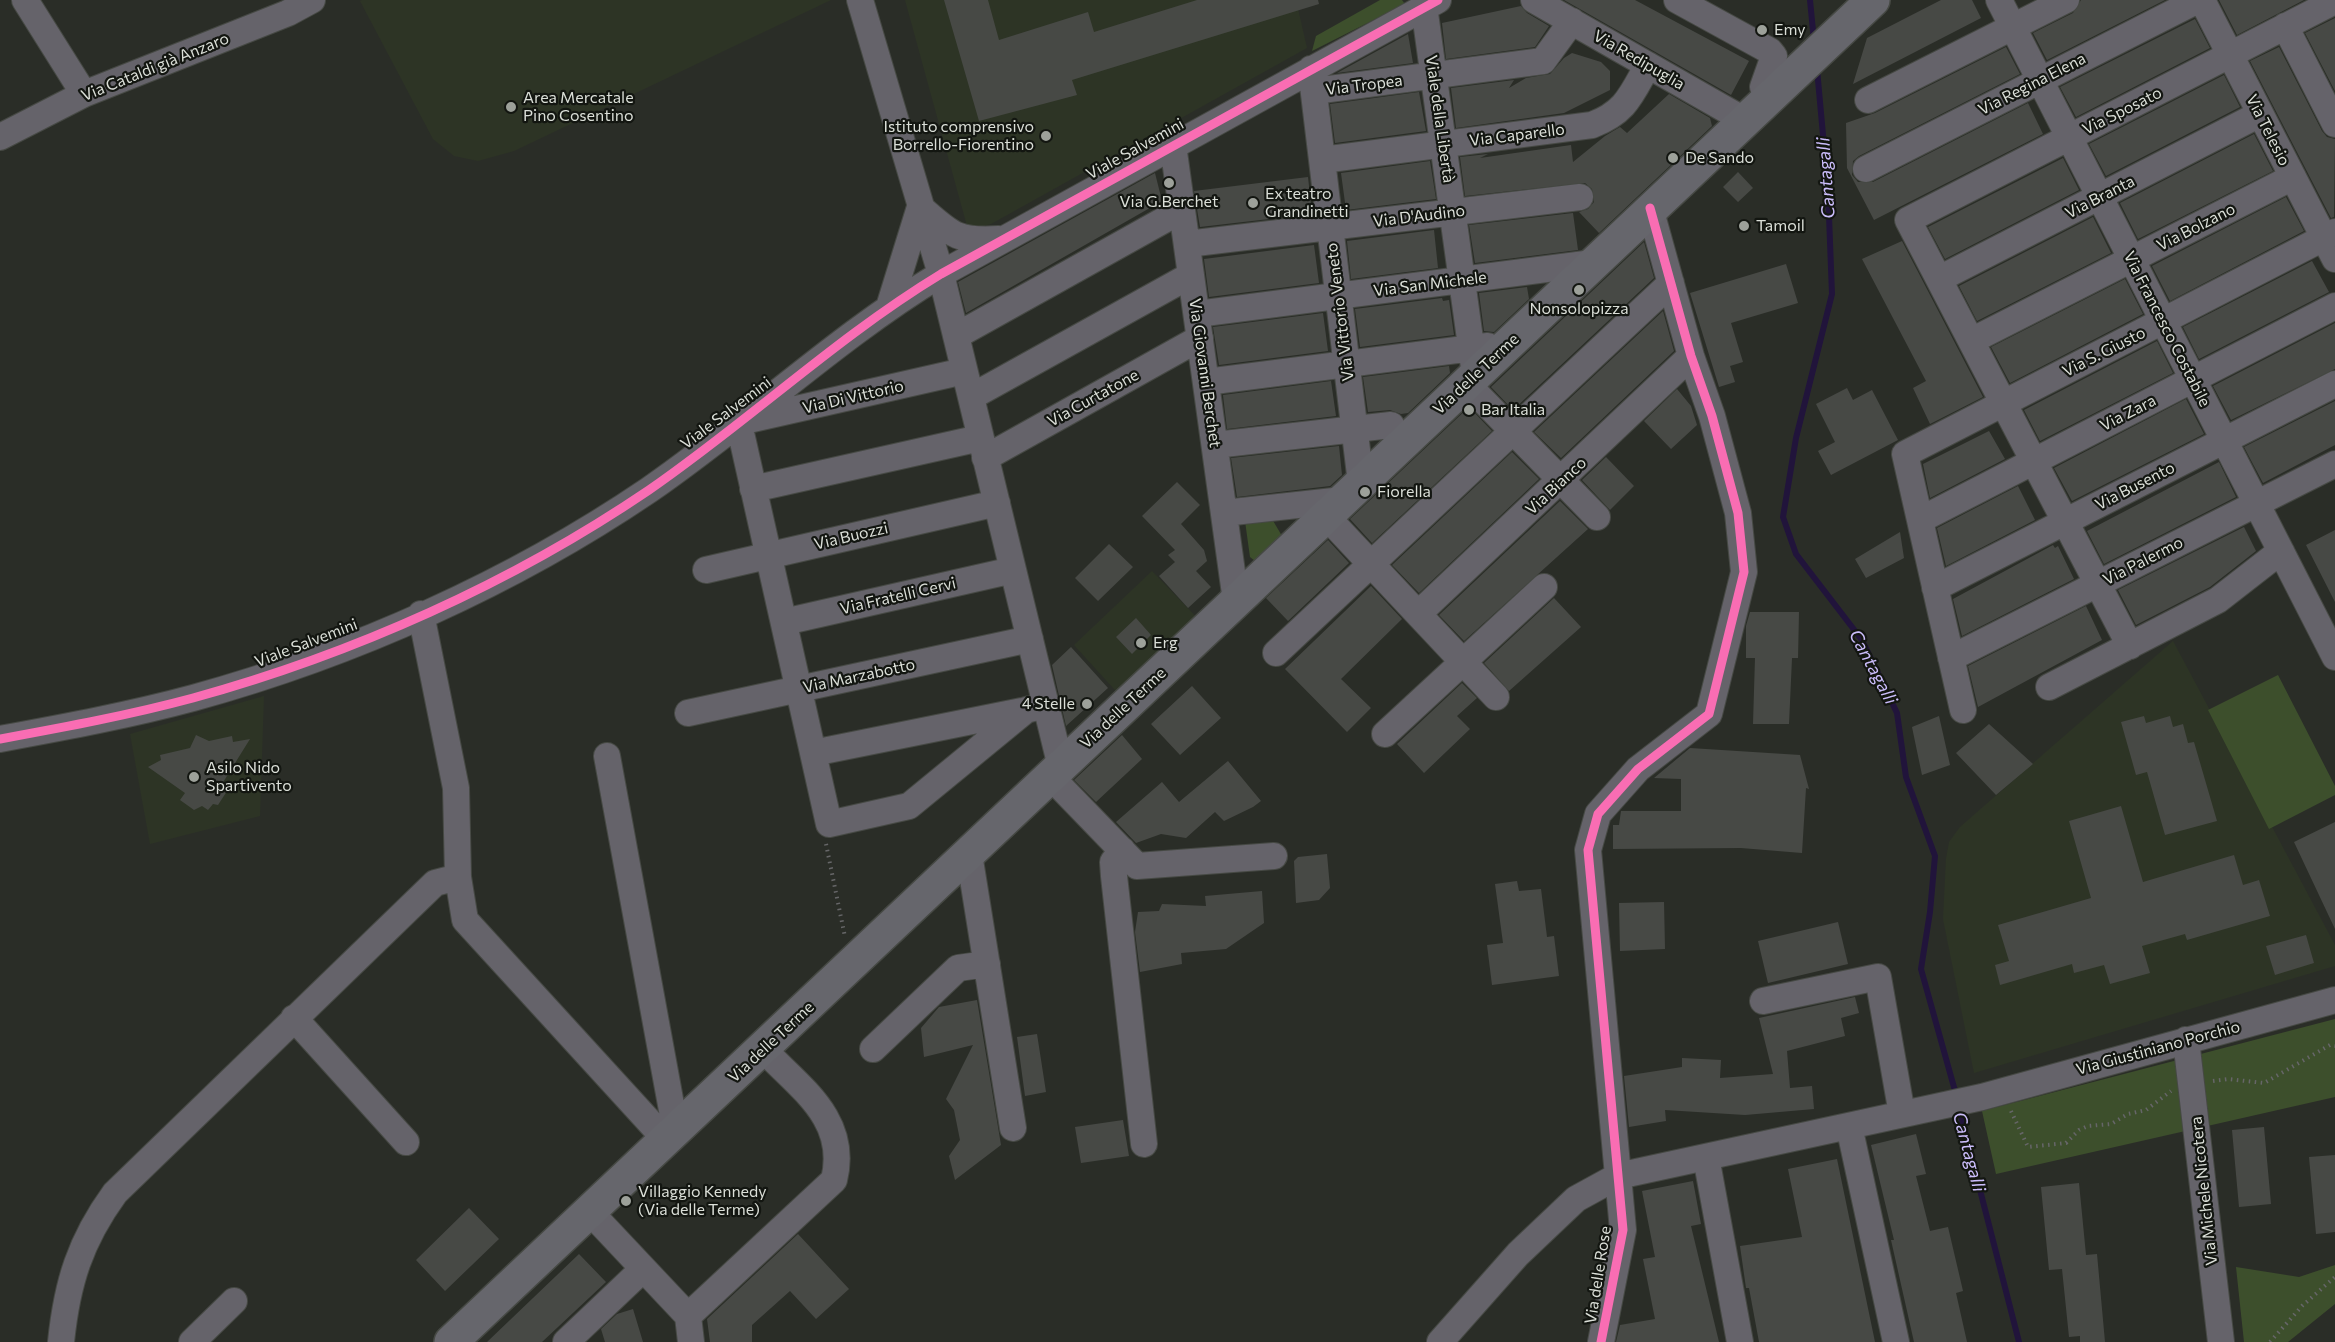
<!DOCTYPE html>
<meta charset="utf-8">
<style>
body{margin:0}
canvas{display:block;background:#2a2d27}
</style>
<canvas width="2335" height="1342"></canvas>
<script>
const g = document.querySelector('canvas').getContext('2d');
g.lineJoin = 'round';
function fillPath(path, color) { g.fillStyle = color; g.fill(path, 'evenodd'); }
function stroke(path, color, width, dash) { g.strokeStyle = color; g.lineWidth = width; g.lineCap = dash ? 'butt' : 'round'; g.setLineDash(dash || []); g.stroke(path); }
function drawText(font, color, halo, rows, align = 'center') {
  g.font = font + ' Commissioner,sans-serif'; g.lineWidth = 4.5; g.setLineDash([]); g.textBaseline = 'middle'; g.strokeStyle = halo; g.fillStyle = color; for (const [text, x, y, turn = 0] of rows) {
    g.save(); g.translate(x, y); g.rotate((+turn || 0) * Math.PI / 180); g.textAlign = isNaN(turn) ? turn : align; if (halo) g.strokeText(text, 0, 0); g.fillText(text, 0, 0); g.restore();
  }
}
fillPath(new Path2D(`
 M362,0h469l-317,151 -36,10 -24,-5 -21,-17 -73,-138z
 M905,0h391l11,48 -316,176 -11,3 -13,-1z
 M1152,571l53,55 -81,74 -50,-55z
 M2173,641l162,304v21l-361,107 -31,-154 3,-60 3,-17 11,-15z
 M264,696l-4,120 -110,28 -20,-110z`), '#2d3425');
fillPath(new Path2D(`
 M1380,0h22l3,4 -93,47 4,-15z
 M1272,519l10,17 -27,25 -5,-4 -5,-36z
 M2278,675l57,111v9l-66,34 -61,-119z
 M2335,1019v78l-339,77 -14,-63z
 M2335,1265v39l-47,38h-44l-8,-75 63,10z`), '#3d4f2c');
stroke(new Path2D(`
 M1810,0l4,41
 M1817,69l11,121 4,104 -36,144 -13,79 13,37 66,86 35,73 9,64 29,79 -5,56 -9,57 36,129
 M1959,1108l60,234`), '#21143b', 6);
fillPath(new Path2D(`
 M944,0h44l11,40 89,-28 6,20 103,-32h121l1,4 -247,76 5,15 -98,26z
 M1564,0h71l114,61 -18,34z
 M1941,0h31l9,18 -128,66 14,-46z
 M2081,0h84l-118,60 -14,-27 40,-20z
 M2219,0h85l-67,35z
 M1521,6l6,7 22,13 -14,21 -89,12 -4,-36z
 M2335,18v73l-30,-58z
 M2195,19l15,29 -134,69 -16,-30z
 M1408,34l5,29 -76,10z
 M2006,47l14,27 -161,82 -6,5 -1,14 6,7h15l155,-79 15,31 -169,86 -27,-52 -1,-45 29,-10z
 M2279,47l43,84 5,6 8,2 -1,78 -3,1 -81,-157z
 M1572,53l29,9 9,9v19l-46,23 -108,15 -5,-40 63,-8 -5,8 17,-10 24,-4 14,-16z
 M2224,75l16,32 -134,69 -17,-32z
 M1419,92l7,39 -91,12 -5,-39z
 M1669,94l41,24 2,8 -113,107 -20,-21 9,-3 6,-7 -2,-13 -7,-6 -120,13 -5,-39 28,-3 -8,4 91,-13 2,17 32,-26 15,-9 7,6z
 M2254,134l19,37 -135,68 -18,-36z
 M2063,158l16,32 -134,69 -17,-32z
 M1430,161l6,38 -90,11 -5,-37z
 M1738,172l15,16 -15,14 -15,-15z
 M1155,173l7,28 -196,112 -8,-31z
 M1308,177l4,37 -112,13 -6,-36z
 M2286,197l18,34 -134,70 -18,-35z
 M1573,213l5,37 -103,13 -6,-38z
 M2093,217l18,36 -134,68 -18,-35z
 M1434,230l4,38 -87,11 -4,-38z
 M1902,241l81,156 -53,27 -17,-36 13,-7 -64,-122z
 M1644,242l10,36 -141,132 -22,-23z
 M1314,245l5,38 -110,14 -5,-38z
 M2312,261l17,31 -130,67 -16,-32z
 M1786,264l12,39 -67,20 12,39 -13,4 5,16 -16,5 -29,-94z
 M2125,279l18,35 -133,69 -19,-36z
 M1527,287l2,12 -35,33 -10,-1 -5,-38z
 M1442,298l1,3 6,-1 5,35 -94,12 -5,-38z
 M1663,311l11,40 -113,107 -27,-26z
 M1323,313l5,38 -109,14 -6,-38z
 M2335,323v46l-104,51 -18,-34z
 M2157,341l16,32 -133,68 -16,-31z
 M1449,366l1,7 -42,40 -7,1 -11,-4 -22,2 -5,-35z
 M1331,381l5,35 -109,13 -4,-34z
 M1847,388l6,12 19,-10 26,50 -67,35 -13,-24 17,-9 -19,-38z
 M1677,389l14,17 6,19 -26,24 -27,-28z
 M2186,399l18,35 -132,67 -18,-33z
 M2335,401v44l-72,38 -19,-36z
 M1469,407l23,24 -120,112 -22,-24z
 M1989,431l16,28 -75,39 -7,-34z
 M1339,446l3,29 -12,11 -93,11 -6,-39z
 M1512,452l27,27 -120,114 -27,-28z
 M1606,457l28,29 -24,24 -28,-30z
 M2219,462l17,35 -132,67 -17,-33z
 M1177,482l23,23 -19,19 23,26 3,11 -11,10 15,16 -23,21 -29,-32 16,-14 -7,-7 7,-5 -33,-34z
 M2018,486l17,34 -89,46 -9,-38z
 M1560,501l28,28 -124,112 -25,-26z
 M2244,527l12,24 -46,36 -74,38 -18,-35z
 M2335,530v72l-29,-57z
 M1900,532l4,26 -38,20 -11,-19z
 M1328,540l21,23 -61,58 -22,-23z
 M1109,544l24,23 -35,34 -23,-23z
 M2053,545l2,3 3,-2 16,33 -112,57 -9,-37z
 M1371,586l31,33 -61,60 30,29 -24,24 -62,-63z
 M1554,598l27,29 -72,64 -25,-28z
 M2086,606l16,34 -124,67 -10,-41z
 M1750,612h49l-1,46h-6l-3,66h-36l2,-66h-9v-32z
 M1136,618l15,17 -19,19 -16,-17z
 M1071,647l37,41 -42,38 -14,-61z
 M1462,683l15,15 -20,18 13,13 -46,44 -27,-29z
 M1192,686l29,32 -41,37 -29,-31z
 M1939,716l11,49 -28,10 -10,-48z
 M2144,716l2,7 24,-7 3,11 10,-3 5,19 6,-1 23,79 -52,14 -18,-63 -11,3 -15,-53z
 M1989,724l44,40 -37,31 -40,-42z
 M196,735l13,6 23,-5 1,6 17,-3 -28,45 7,4 -11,17 -5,-1 -5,6 -6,-4 -8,4 -14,-10 5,-7 -37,-26 13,-7 -1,-5 30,-7z
 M1122,735l20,24 -46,43 -22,-22z
 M1690,748l110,7 9,34 -3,-1 -4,65 -61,-5 -128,1v-24h6l2,-14h60v-32l-27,-1z
 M1228,761l33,40 -8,6 -29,14 -9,-9 -29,26 -25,-4 -25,9 -20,-21 46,-40 17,20z
 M2121,806l22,76 91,-27 9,30 16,-5 11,36 -83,24 -2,-6 -43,12 8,27 -40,11 -6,-19 -30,8 -2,-9 -72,21 -5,-20 14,-4 -11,-36 93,-27 -22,-77z
 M2335,822v107l-41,-87z
 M1327,854l3,34 -11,12 -23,3 -2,-42 4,-4z
 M1517,881l2,10 22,-2 6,48 7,-1 5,40 -67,9 -5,-40 16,-2 -8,-59z
 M1262,891l2,32 -38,26 -45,4 1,11 -42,8 -5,-40 3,-20 21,-1 3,-7 44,2 -1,-10z
 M1664,902l1,47 -45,2 -1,-48z
 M1838,922l10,42 -80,19 -10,-42z
 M2306,935l8,28 -39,12 -9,-29z
 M1855,997l4,16 -18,5 4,18 -58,15 3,37 22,-2 2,23 -69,6 -80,-5 1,11 -37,6 -5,-51 58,-9v-9l39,2 -1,18 53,-4 -14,-56z
 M977,1000l24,145 -46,35 -6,-24 11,-16 -6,-30 -8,-11 27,-54 -49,12 -3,-29 18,-21z
 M1037,1034l9,58 -21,4 -8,-59z
 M1123,1120l6,36 -48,7 -6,-36z
 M2264,1127l7,77 -32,3 -7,-77z
 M1916,1134l10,40 -10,2 14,55 18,-4 15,64 -7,2 11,49h-53l-23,-102h3l-23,-95z
 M2335,1155v77l-19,2 -7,-77z
 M1837,1159l38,183h-116l-10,-54h-3l-6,-42 62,-9 -14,-68z
 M1693,1181l8,43 -10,2 28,116h-103l4,-17 35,-6 -12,-60 12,-2 -13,-66z
 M2079,1183l7,72 11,-1 8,88h-25v-6l-11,1 -7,-68 -13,1 -8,-83z
 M469,1208l30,31 -54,52 -29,-31z
 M798,1234l51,55 -33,30 -26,-28 -38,34v17h-42l-3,-23z
 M579,1254l27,28 -64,60h-55z
 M633,1309l10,33h-38l-4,-13 16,-15z`), '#474945');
const minor = new Path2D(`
 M25,0l59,94
 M860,0l81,274 120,493
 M1534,0l210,120
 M1677,0l93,51 4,5 -11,31 6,11
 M1999,0l336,657
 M2202,0l133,259
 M1424,6l51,369
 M2285,26l50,98
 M1311,69l50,414
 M1314,91l229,-30 29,-40
 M1868,100l198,-100
 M0,137l84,-43 204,-81 24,-13
 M1173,145l63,456
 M1322,160l270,-35c34,-13 39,-30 56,-60
 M1866,169l332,-169
 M920,207c31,27 36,35 79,32
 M1187,244l393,-47
 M1939,279l321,-165
 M890,304l30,-97
 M1197,314l396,-51
 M956,336l226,-126
 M1971,341l322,-164
 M1206,382l282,-36
 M1466,383l131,134
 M971,397l220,-122
 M748,420l216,-49
 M739,424l90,400 80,-18 117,-96 20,-5
 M1215,445l176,-20
 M985,458l215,-120
 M753,489l227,-51
 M1224,513l119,-13
 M1326,516l170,181
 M1920,520l415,-214
 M706,570l291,-67
 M1935,588l400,-204
 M421,614l35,174 2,89 7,43 202,221
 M1418,614l273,-258
 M784,622l229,-52
 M2130,646l-222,-426 427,-219
 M1276,653l395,-370
 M1951,658l384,-194
 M2049,687l169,-87 63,-49
 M1963,710l-58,-256 430,-222
 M688,713l342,-74
 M1385,734l159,-147
 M0,739c65,-12 130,-24 193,-41 160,-44 319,-115 456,-208 100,-69 188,-153 292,-216l497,-274
 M813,753l209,-42
 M607,756l69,376
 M1051,777l86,89 137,-10
 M1122,850l-9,12 1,14 30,268
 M969,854l44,274
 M1763,1001l115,-24 24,137
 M294,1018l112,124
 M2186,1040l35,302
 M873,1049l85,-81 29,-4
 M1849,1126l47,216
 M1706,1157l34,185
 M591,1213l97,103 3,26
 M688,1316l146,-136c15,-61 -34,-92 -71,-131
 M61,1342c6,-59 19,-101 54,-149l320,-310 23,-6
 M192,1342l42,-41
 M566,1342l77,-73
 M1440,1342l78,-88 58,-55 42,-23 364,-79 353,-97
 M1601,1342l22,-112 -35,-380 10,-36 40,-45 71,-55 35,-142 -6,-59 -26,-97 -21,-60 -41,-148`);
const secondary = new Path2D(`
 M451,1342l1422,-1342`);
stroke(minor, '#464944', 28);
stroke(secondary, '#464944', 36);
stroke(new Path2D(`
 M826,844l19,93
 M2213,1081l15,-2 36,4 66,-38 5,1
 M2011,1111l17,36 38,-4 13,-13 9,-4 23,-2 17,-10 18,-4 25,-19
 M2270,1342l32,-36 33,-29`), '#666668', 4, [1.5, 4.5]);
stroke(minor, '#65636a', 26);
stroke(secondary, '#66666c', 33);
stroke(new Path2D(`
 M0,739c65,-12 130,-24 193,-41 160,-44 319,-115 456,-208 100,-69 188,-153 292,-216l497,-274
 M1601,1342l22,-112 -35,-380 10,-36 40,-45 71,-55 35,-142 -6,-59 -26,-97 -21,-60 -41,-148`), '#f96db3', 9);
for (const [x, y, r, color] of [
 [1762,30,6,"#9da19a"],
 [511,107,6,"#9da19a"],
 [1046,136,6,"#9da19a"],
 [1673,158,6,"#9da19a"],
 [1169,183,6,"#9da19a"],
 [1253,203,6,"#9da19a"],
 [1744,226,6,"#9da19a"],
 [1579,290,6,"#9da19a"],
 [1469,410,6,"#9da19a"],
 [1365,492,6,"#9da19a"],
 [1141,643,6,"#9da19a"],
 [1087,704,6,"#9da19a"],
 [194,777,6,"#9da19a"],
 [626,1201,6,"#9da19a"]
]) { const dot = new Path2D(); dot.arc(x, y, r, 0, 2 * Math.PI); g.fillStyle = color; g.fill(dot); stroke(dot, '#131611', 2); }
drawText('16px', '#dbdfd8', '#131611', [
 ["Emy",1774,30],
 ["Area Mercatale",523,98],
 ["Pino Cosentino",523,116],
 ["Istituto comprensivo",1034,127,"right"],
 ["Borrello-Fiorentino",1034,145,"right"],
 ["De Sando",1685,158],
 ["Ex teatro",1265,194],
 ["Grandinetti",1265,212],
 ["Via G.Berchet",1169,202,"center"],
 ["Tamoil",1756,226],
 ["Nonsolopizza",1579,309,"center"],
 ["Bar Italia",1481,410],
 ["Fiorella",1377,492],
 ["Erg",1153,643],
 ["4 Stelle",1075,704,"right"],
 ["Asilo Nido",206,768],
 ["Spartivento",206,786],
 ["Villaggio Kennedy",638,1192],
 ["(Via delle Terme)",638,1210]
], 'left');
drawText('16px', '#dbdfd8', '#131611', [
 ["Via Redipuglia",1639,60,30],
 ["Via Cataldi già Anzaro",155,67,-22],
 ["Via Regina Elena",2032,84,-27],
 ["Via Tropea",1364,85,-7],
 ["Via Sposato",2122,111,-27],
 ["Viale della Libertà",1440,119,82],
 ["Via Telesio",2268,130,63],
 ["Via Caparello",1517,135,-7],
 ["Viale Salvemini",1135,149,-29],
 ["Via Branta",2100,197,-27],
 ["Via D'Audino",1419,216,-7],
 ["Via Bolzano",2196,227,-27],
 ["Via San Michele",1430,284,-7],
 ["Via Vittorio Veneto",1340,312,-97],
 ["Via Francesco Costabile",2167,329,63],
 ["Via S. Giusto",2104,352,-27],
 ["Via Giovanni Berchet",1205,373,82],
 ["Via delle Terme",1476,374,-43],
 ["Via Di Vittorio",853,397,-13],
 ["Via Curtatone",1093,398,-29],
 ["Viale Salvemini",726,413,-37],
 ["Via Zara",2128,413,-27],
 ["Via Bianco",1556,486,-43],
 ["Via Busento",2135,486,-27],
 ["Via Buozzi",851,536,-13],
 ["Via Palermo",2143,561,-27],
 ["Via Fratelli Cervi",898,596,-13],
 ["Viale Salvemini",306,643,-21],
 ["Via Marzabotto",859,676,-12],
 ["Via delle Terme",1123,708,-43],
 ["Via delle Terme",771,1042,-43],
 ["Via Giustiniano Porchio",2158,1048,-15],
 ["Via Michele Nicotera",2204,1191,-96],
 ["Via delle Rose",1598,1275,-81]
]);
drawText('italic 18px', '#cbbdfb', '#131611', [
 ["Cantagalli",1826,178,-94],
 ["Cantagalli",1873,667,62],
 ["Cantagalli",1969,1152,75]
]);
</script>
